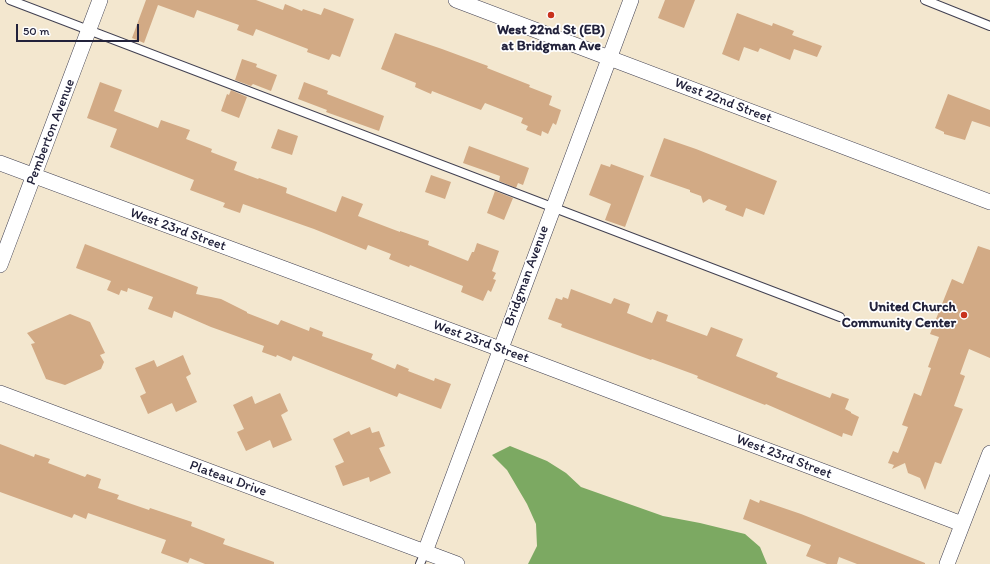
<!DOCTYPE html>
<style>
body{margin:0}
#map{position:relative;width:990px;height:564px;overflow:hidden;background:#f3e7cf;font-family:Itim,sans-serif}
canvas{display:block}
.scale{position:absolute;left:16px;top:24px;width:123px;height:18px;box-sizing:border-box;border:2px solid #22223b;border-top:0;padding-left:5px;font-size:12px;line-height:14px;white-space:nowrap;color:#22223b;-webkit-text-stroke:3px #fff;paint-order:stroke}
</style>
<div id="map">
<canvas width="990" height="564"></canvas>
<div class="scale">50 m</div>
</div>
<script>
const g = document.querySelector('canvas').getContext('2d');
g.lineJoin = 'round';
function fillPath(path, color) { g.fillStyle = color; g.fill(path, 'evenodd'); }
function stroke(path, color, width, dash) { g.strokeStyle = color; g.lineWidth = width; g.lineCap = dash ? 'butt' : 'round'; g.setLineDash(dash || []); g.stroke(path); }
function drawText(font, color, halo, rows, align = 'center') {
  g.font = font + ' Itim,sans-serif'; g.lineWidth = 3.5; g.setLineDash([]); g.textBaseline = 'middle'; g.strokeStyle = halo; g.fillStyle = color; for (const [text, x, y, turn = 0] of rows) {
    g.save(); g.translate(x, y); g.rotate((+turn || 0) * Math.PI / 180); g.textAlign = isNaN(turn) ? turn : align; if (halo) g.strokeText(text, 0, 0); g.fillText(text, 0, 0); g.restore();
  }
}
fillPath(new Path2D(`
 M510,446l37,15 19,12 15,14 82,29 37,7 45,11 15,13 7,17h-239l9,-18 -1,-22 -9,-20 -20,-34 -15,-15z`), '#7ca962');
fillPath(new Path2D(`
 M146,0h110l27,10 2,-6 17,7 1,-2 18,6 3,-7 30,11 -14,38 -8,-3 -3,6 -22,-8 1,-3 -52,-20 -3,7 -16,-6 2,-5 -42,-15 -3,8 -36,-13 -14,38 -12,-5z
 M665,0h30l-11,28 -26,-10z
 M737,13l35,13 1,-3 21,8 -2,4 30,11 -5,11 -23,-8 -4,11 -30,-12 -2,4 -14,-5 -5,14 -17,-7z
 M395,33l47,16 46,17 -1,2 43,17 -1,2 23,9 -3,9 12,5 -5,15 -3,-2 -5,11 -6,-3 -1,5 -15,-6 2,-4 -7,-3 2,-5 -38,-15 -4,7 -49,-19 -1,3 -16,-7 1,-4 -35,-14z
 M242,59l15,5 -1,3 21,8 -6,16 -18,-7 -2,2 -16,-6z
 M100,82l22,8 -8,21 44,17 3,-8 29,10 -4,9 26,10 -1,3 26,10 -3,8 24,9 1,-1 28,10 -1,5 50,19 6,-16 21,8 -5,12 42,16v-1l29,10 -1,4 40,16 4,-9h2l3,-9 22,8 -7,20 4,2 -3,6 3,1 -5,12 -3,-2 -5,11 -22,-9 2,-6 -53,-21 -1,2 -20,-8 2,-5 -23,-9 -2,5 -52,-21 -71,-25 -3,9 -17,-6 2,-4 -35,-13 4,-10 -84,-33 7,-18 -30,-11z
 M304,82l24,9 -1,3 57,22 -5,15 -53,-19 1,-2 -29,-11z
 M231,90l16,7 -8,21 -18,-7 6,-17 2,1z
 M948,94l42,16v17l-18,-6 -7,19 -21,-6v-2l-9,-4z
 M278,129l20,7 -6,19 -21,-7z
 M664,138l32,11 81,32 -13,34 -18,-7 -3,9 -18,-7 2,-4 -18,-7 -6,4 -2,-7 -11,-4v-2l-40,-14z
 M469,146l60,22 -6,17 -5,-2 -2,5 -17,-7 1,-5 -37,-13z
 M601,164l9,3 1,-3 33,12 -19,51 -20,-7 6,-16 -22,-9z
 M431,175l20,7 -6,17 -20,-7z
 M495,191l18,7 -9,22 -17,-7z
 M85,244l113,43 -2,7 25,5 26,13v1l31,12 3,-5 28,11 1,-4 13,5 -1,4 51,18 -2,5 24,10 2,-5 12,5 -1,2 26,10 1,-3 16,6 -10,25 -42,-16 -2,4 -104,-41 -2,5 -14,-6 -1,2 -14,-5 2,-6 -53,-19 -37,-16 -2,7 -24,-9 5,-12 -25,-9 -1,4 -6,-2 -2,5 -12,-5 4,-9 -35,-13z
 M978,246l12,4v108l-21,-9 -9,25 5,2 -11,30 9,3 -22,55 -6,-2 -10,28 -5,-12 -12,-5 -3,-10 -13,6 2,-4 -6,-2 5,-12 5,2 10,-26 -6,-2 12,-32 7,3 10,-28 -3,-1 11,-30 -9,-3 22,-55 11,5z
 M571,289l40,15 3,-6 16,6 -3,9 25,10 5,-12 11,4 -2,6 41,15 4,-9 32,12 -7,17 42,17 -2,4 54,21 2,-5 17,6 -4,10 6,3v1l8,4 -7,19 -9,-3 -1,4 -76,-33 -1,1 -68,-27 1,-2 -5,-2 -41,-15 -1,1 -90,-33 1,-3 -14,-5 8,-21 6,2 1,-3 5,2z
 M70,314l20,8 15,31 -5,2 4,7 -3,7 -36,16 -19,-6 -15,-35 4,-1 -8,-10z
 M183,355l8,19 -5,3 11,25 -21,10 -4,-9 -24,11 -8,-18 6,-3 -11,-25 19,-8 3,7z
 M280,393l8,18 -7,4 11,25 -19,8 -3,-8 -24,11 -9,-19 7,-3 -11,-24 19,-9 3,8z
 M370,427l2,6 7,-2 6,15 -6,2 12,25 -21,9 -1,-5 -26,9 -8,-20 9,-4 -11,-23 16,-8 2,4z
 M0,444l34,13 1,-3 15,5 -2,4 37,14 2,-3 14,5 -3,9 21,7 -2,4 32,11 1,-2 42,14 -1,4 34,13 -2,5 51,18v2h-69l-15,-6 -2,5 -27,-10 5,-13 -78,-27 -2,6 -12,-5 -2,4 -72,-26z
 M750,499l9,4 1,-3 41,14 124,49v1h-68l-18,-7 -2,7h-10l-21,-8 5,-11 -68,-26z`), '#d2aa85');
const service = new Path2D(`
 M10,0l830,317
 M925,0l65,26
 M420,564l5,-12`);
const minor = new Path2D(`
 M456,0l534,202
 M0,163l500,186 462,175
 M0,265l100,-265
 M0,393l457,171
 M425,552l206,-552
 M947,564l43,-111`);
stroke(service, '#414051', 10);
stroke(minor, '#414051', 16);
stroke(service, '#fff', 8);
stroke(minor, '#fff', 15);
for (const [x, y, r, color] of [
 [551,15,4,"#c8321e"],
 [964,315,4,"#c8321e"]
]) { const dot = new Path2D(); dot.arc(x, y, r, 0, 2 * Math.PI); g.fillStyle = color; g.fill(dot); stroke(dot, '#fff', 1.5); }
drawText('bold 14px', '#22223b', '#fff', [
 ["West 22nd St (EB)",551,30],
 ["at Bridgman Ave",551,46],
 ["United Church",956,307,"right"],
 ["Community Center",956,323,"right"]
]);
drawText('14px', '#22223b', '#fff', [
 ["West 22nd Street",723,101,21],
 ["Pemberton Avenue",51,132,-69],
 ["West 23rd Street",178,230,20],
 ["Bridgman Avenue",527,276,-70],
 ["West 23rd Street",481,342,20],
 ["West 23rd Street",784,457,21],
 ["Plateau Drive",228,479,20]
]);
</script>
